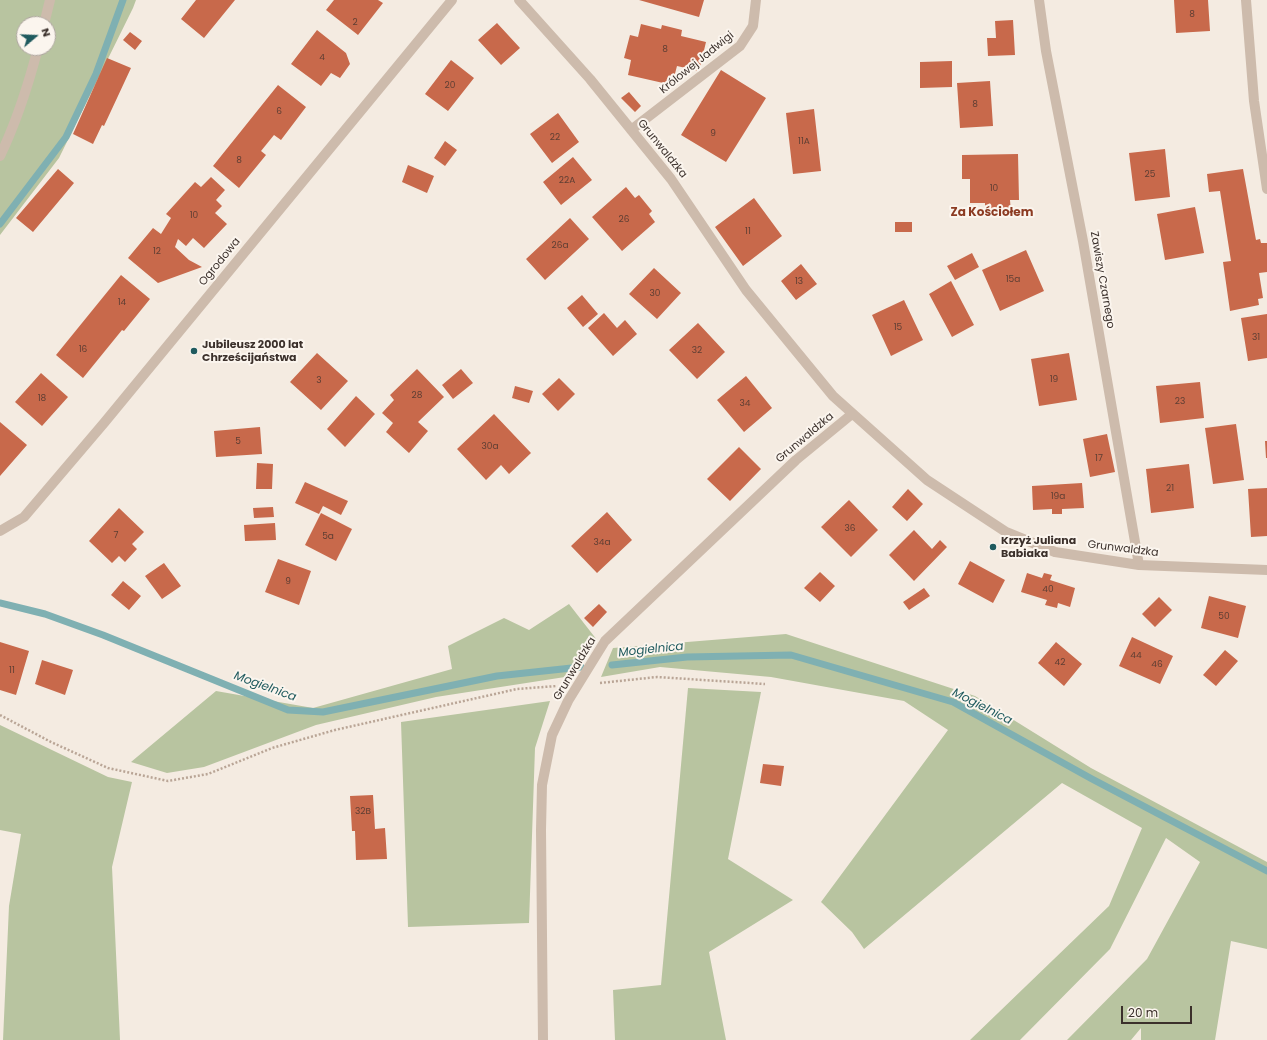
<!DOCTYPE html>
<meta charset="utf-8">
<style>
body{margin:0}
#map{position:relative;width:1267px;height:1040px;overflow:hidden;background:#f4ebe1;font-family:Poppins,sans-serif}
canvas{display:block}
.north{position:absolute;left:16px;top:16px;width:40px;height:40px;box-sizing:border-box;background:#fbf5ee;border:1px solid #aea6a0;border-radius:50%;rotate:71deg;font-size:11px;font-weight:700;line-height:16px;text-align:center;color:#3b302b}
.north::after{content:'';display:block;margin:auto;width:14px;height:18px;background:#1f5a5e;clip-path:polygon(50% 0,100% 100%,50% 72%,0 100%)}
.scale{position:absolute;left:1121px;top:1006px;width:71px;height:18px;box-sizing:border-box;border:2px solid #3b302b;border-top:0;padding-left:5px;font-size:12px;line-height:14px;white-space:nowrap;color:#3b302b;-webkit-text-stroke:3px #fbf5ee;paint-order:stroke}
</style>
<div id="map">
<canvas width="1267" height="1040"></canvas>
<div class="north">N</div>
<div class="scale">20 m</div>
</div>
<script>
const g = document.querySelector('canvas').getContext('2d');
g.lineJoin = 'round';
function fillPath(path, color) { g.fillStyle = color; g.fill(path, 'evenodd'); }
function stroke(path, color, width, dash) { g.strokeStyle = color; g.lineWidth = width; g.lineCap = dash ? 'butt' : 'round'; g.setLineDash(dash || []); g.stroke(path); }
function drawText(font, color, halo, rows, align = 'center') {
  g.font = font + ' Poppins,sans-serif'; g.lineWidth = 4; g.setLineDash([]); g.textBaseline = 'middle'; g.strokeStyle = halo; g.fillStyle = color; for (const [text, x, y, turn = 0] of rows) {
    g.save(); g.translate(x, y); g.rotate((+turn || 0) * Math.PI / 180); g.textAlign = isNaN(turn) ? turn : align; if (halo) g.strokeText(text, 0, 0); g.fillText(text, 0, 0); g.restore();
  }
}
fillPath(new Path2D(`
 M0,0h136l-3,8 -74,150 -59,77zM24,24h24v24h-24z
 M569,604l28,36 -18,19 -14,18 -129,20 -120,28 -112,42 -37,6 -36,-11 85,-71 97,17 139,-39 -4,-23 56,-28 25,12z
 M786,634l189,62 116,72 176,94v87l-36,-8 -16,99h-74v-12l-10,12h-64l80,-81 53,-97 -34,-24 -56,111 -90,91h-50l139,-134 33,-78 -80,-45 -198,166 -12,-17 -31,-30 127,-172 -44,-29 -133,-24 -111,-10 -59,10 12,-29z
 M688,688l73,4 -33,167 65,41 -84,52 17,88h-111l-2,-50 48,-5z
 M550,701l-15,47 -6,175 -121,4 -7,-205z
 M0,725l108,52 24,5 -20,85 8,173h-117l6,-134 12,-72 -21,-4z`), '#b8c4a0');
stroke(new Path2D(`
 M0,224l66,-87 30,-63 27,-74
 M0,603l45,11 58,21 185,75 35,2 174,-36 84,-9
 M612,665l75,-8 104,-2 162,47 139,77 175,92`), '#7fb0b2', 7);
fillPath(new Path2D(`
 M196,0h39l-31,38 -23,-19z
 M334,0h44l5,3 -25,32 -32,-25z
 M639,0h65l-5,17z
 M1174,0h34l2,31 -34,2z
 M1013,20l2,35 -27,1 -1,-18h9l-1,-17z
 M497,23l23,25 -19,17 -23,-25z
 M641,24l20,5 1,-4 20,5 -1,6 25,6 -7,29 -22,-5 -5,19 -44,-10 3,-15 -7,-2 6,-23 8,2z
 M317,30l29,23 4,11 -10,14 -9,-5 -10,13 -30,-22z
 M130,32l12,9 -7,9 -12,-10z
 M107,58l24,10 -27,58 -2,-1 -9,19 -20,-10z
 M451,60l23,18 -26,33 -23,-17z
 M952,61v26l-32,1v-26z
 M721,70l45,28 -40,64 -45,-27z
 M990,81l3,45 -33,2 -3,-45z
 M278,85l28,22 -25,33 -7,-5 -13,16 5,4 -27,33 -26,-22z
 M629,92l12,14 -6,6 -14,-14z
 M814,109l7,62 -28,3 -7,-61z
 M558,113l21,29 -27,21 -22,-29z
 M445,141l12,9 -12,16 -11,-8z
 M1165,149l5,48 -35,4 -6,-48z
 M1018,154l1,46h-9l1,13 -26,1v-11h-15v-24h-8v-24z
 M573,157l19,23 -31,25 -18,-23z
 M408,165l26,11 -7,17 -25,-11z
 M58,169l16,14 -41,49 -17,-14z
 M1243,169l13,71 4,-1 1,4h6v29l-8,1 4,25 -5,1 1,6 -29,6 -7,-49 8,-1 -11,-70 -11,1 -2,-18z
 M211,177l14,13 -9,10 6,6 -7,7 12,11 -23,24 -11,-10 -7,8 -8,-7 -3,8 14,13 13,7 -44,16 -30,-25 25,-30 8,6 10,-16 -5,-4 29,-32 6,5z
 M626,187l9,11 4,-3 13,16 -3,3 6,8 -33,29 -30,-34z
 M754,198l28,38 -39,30 -28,-39z
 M1195,207l9,46 -39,7 -8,-46z
 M570,218l19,21 -44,41 -19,-21z
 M895,222h17v10h-17z
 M1026,250l18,41 -44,20 -18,-41z
 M972,253l7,14 -24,13 -8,-14z
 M801,264l16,20 -21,16 -15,-19z
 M654,268l27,25 -24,26 -28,-25z
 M121,275l29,24 -26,32 -2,-1 -39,48 -27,-23z
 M951,281l23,44 -22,12 -23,-43z
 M582,295l16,19 -15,13 -16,-19z
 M904,300l19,40 -32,16 -19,-41z
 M604,313l13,15 8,-8 12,14 -24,22 -25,-28z
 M1267,314v44l-19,3 -7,-43z
 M698,323l27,29 -28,27 -28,-29z
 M317,353l31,28 -27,29 -31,-28z
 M1069,353l8,47 -38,6 -8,-47z
 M417,369l27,28 -26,25 10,9 -19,22 -23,-21 7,-9 -11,-10 12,-13 -4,-5z
 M461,369l12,14 -20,16 -11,-14z
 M41,373l27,24 -26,29 -27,-24z
 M746,376l26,32 -28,24 -27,-32z
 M559,378l16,16 -17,17 -16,-17z
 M1200,382l4,36 -44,5 -4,-37z
 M515,386l18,5 -4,12 -17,-5z
 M356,396l19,18 -30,33 -18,-18z
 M494,414l37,39 -22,21 -8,-9 -15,15 -29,-31z
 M0,422l27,23 -27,31z
 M1236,424l8,56 -31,4 -8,-56z
 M260,427l2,27 -46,3 -2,-26z
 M1107,434l8,38 -25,5 -7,-38z
 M1265,441h2v17h-1z
 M739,447l22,22 -31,32 -23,-22z
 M257,463l16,1 -1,25h-16z
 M1189,464l5,44 -43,5 -5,-44z
 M305,482l43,19 -7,14 -18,-9 -4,8 -24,-11z
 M1082,483l2,25 -22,1v5h-10v-5l-19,1 -1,-24z
 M1267,488v48l-16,1 -3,-48z
 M908,489l15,15 -16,17 -15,-14z
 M849,500l29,30 -27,27 -30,-30z
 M273,507l1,10 -20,1 -1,-10z
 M119,508l25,24 -12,12 5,5 -12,13 -6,-6 -7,7 -23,-22z
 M607,512l25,28 -35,33 -26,-27z
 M321,513l31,16 -16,32 -31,-16z
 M275,523l1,17 -31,1 -1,-16z
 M914,530l18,19 8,-9 7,7 -33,34 -25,-26z
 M278,559l33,12 -12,34 -34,-13z
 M970,561l35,19 -12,23 -35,-19z
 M164,563l17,23 -19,13 -17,-23z
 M820,572l15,14 -15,16 -16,-14z
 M1027,573l15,5 2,-5 8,2 -2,5 25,8 -5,19 -12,-4 -1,5 -12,-3 2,-5 -26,-8z
 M123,581l18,15 -12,14 -18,-15z
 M924,588l6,8 -21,14 -6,-8z
 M1209,596l37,10 -8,32 -37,-10z
 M1159,597l13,13 -17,17 -13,-13z
 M599,604l8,8 -14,15 -9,-9z
 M1132,637l41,19 -13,28 -41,-18z
 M0,642l29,9 -13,44 -16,-5z
 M1056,642l26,22 -18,22 -26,-23z
 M1225,650l13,11 -22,25 -13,-11z
 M42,660l31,10 -8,25 -30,-11z
 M763,764l21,2 -3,20 -21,-3z
 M373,795l2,34 10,-1 2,31 -31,1 -1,-29h-3l-2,-35z`), '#c8694b');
stroke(new Path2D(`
 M600,683l57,-6 108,7
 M0,715l51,27 57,26 60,13 40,-7 64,-26 63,-18 182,-41 40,-3`), '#b9a596', 2.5, [2, 2]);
stroke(new Path2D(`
 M1246,0l8,101 13,88
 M44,24l6,-24
 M0,156c17,-35 28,-70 38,-108`), '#cdbbac', 10);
stroke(new Path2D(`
 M519,0l71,79 81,100 75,111 87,106 94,84 79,52 49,20 84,13 128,5
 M1039,0l7,51 37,190 56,324
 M631,130l109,-84 13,-20 3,-26
 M0,531l24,-14 80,-94 348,-423
 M543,1040l-2,-210 1,-45 10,-50 16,-34 37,-60 191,-181 56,-46`), '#cdbbac', 10);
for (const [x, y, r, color] of [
 [194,351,4,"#1f5a5e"],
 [993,547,4,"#1f5a5e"]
]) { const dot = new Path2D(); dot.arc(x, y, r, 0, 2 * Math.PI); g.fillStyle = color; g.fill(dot); stroke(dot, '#fbf5ee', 1.5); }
drawText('9px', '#5e3e33', null, [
 ["8",1192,15],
 ["2",355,23],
 ["8",665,50],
 ["4",322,58],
 ["20",450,86],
 ["8",975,105],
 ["6",279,112],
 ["9",713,134],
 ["22",555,138],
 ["11A",804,142],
 ["8",239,161],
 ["25",1150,175],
 ["22A",567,181],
 ["10",994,189],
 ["10",194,216],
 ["26",624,220],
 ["11",748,232],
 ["26a",560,246],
 ["12",157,252],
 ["15a",1013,280],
 ["13",799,282],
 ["30",655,294],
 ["14",122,303],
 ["15",898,328],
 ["31",1256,338],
 ["16",83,350],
 ["32",697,351],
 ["19",1054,380],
 ["3",319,381],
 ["28",417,396],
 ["18",42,399],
 ["23",1180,402],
 ["34",745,404],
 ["5",238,442],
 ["30a",490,447],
 ["17",1099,459],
 ["21",1170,489],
 ["19a",1058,497],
 ["36",850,529],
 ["7",116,536],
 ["5a",328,537],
 ["34a",602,543],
 ["9",288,582],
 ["40",1048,590],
 ["50",1224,617],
 ["44",1136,656],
 ["42",1060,663],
 ["46",1157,665],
 ["11",12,671],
 ["32B",363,812]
]);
drawText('11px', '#3b302b', '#fbf5ee', [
 ["Królowej Jadwigi",697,63,-39],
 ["Grunwaldzka",662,149,51],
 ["Ogrodowa",220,262,-51],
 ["Zawiszy Czarnego",1102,280,80],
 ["Grunwaldzka",805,438,-40],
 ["Grunwaldzka",1123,549,7],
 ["Grunwaldzka",575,669,-59]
]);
drawText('bold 11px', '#3b302b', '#fbf5ee', [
 ["Jubileusz 2000 lat",202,345],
 ["Chrześcijaństwa",202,358],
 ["Krzyż Juliana",1001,541],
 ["Babiaka",1001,554]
], 'left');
drawText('bold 12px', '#8c3b22', '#fbf5ee', [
 ["Za Kościołem",992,213]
]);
drawText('italic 12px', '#1f5a5e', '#fbf5ee', [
 ["Mogielnica",651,650,-6],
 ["Mogielnica",265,687,20],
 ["Mogielnica",982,707,27]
]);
</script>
